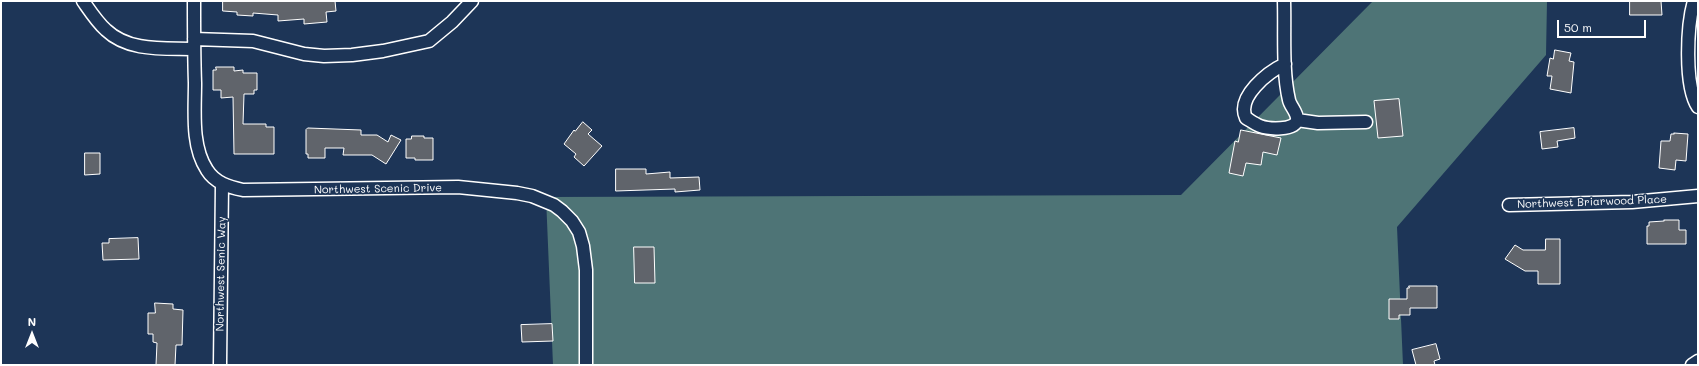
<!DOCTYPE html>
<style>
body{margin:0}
#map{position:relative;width:1699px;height:366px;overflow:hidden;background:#1d3557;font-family:Mali,sans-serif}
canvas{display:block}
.frame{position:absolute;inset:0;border:2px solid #fff;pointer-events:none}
.north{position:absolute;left:12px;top:314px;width:40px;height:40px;-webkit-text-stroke:3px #1d3557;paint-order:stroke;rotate:0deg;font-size:11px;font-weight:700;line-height:16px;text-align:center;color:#fff}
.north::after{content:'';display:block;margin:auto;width:14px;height:18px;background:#fff;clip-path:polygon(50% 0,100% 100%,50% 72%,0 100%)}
.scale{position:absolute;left:1557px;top:20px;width:89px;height:18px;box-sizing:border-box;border:2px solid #fff;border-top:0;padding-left:5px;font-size:12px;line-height:14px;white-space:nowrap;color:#fff;-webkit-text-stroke:3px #1d3557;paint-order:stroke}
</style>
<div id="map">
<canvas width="1699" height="366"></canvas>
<div class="frame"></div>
<div class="north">N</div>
<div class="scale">50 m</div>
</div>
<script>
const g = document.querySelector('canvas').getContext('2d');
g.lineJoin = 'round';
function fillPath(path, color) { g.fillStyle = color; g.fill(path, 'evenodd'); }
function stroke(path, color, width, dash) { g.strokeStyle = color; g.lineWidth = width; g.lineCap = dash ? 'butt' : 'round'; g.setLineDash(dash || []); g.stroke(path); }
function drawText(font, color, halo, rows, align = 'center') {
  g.font = font + ' Mali,sans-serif'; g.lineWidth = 3; g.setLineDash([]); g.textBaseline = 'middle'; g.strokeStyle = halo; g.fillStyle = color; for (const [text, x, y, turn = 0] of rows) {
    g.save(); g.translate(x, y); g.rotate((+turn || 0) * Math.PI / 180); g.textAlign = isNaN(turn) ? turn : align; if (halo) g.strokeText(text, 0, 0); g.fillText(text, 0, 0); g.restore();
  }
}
fillPath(new Path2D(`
 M1373,1h174l-1,54 -149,172 6,138h-850l-7,-168 635,-2z`), '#4e7476');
const building = new Path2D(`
 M223,1h112l1,10 -10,1 1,10 -23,2v-5l-26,2v-6l-25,-2v3l-16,-1v-3l-14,-1z
 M1630,1h31l1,14h-32z
 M1555,50l16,3 -2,8 5,1 -3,31 -21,-4 2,-13h-5l3,-18 3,1z
 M216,67h18v4l9,-1v3h14v17h-3v4h-10l-1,30h23v3h8v27h-40l-1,-57 -12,1v-8h-8v-20h3z
 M1399,99l4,37 -25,2 -4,-37z
 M583,122l9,8 -4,4 14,12 -18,20 -10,-9 2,-3 -12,-10 10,-14 1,1z
 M308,128l53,2v5h16l11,7 3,-7 10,5 -15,24 -14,-9h-29l1,-7h-19v10h-17v-4h-2v-24z
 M1574,128l1,10 -18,3 1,6 -16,2 -2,-17z
 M1241,130l40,8 -4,17 -14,-3 -2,13 -15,-2 -3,13 -14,-3 6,-32 3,1z
 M1674,133l14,1 -2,27 -10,-1 -1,10 -16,-2 2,-27h9l1,-7h3z
 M412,136h12v2h9v22h-18v-2h-9v-19h5z
 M85,153h15v21l-15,1z
 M616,169h30v5l24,-2v6l29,-1 1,13 -25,2v-3l-59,2z
 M1664,220h15v10h7v14h-39v-18h2v-4l15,-1z
 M138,238l1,21 -36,1 -1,-17h7v-4z
 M1546,239h14v45h-22v-13h-13l-20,-12 10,-14 8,5h22z
 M634,247h20l1,36h-20z
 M1409,286h28v22h-27v7h-11v4h-10v-20h18v-11h2z
 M155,303l18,1v5l10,1 -1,35h-6l-1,20h-19l1,-22 -4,-1v-8h-5v-21h7z
 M552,324l1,17 -31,1 -1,-17z
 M1436,344l4,15 -6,2 1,4h-19l-4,-15z`);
fillPath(building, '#60646b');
stroke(building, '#fff', 1);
const minor = new Path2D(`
 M83,1c7,10 14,21 23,29 23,22 58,18 88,19
 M194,1c0,27 0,55 1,82 0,28 -4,63 12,87 8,13 22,17 36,20l215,-3 59,6 15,3 22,9 8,6 10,10 7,11 4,14 3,24v95
 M1284,1c1,31 -2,69 5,99 1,6 9,13 8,20 -2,11 -29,9 -37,6 -5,-2 -9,-5 -14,-8 -10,-21 22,-46 39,-54
 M1694,1c-7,24 -10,85 4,106
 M194,39l59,2 51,13 20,2 28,-1 31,-4 46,-10 23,-19 20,-21
 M1297,120l21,3 48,-1
 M1509,205l123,-3 66,-6
 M220,365l2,-181
 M1692,365l6,-4`);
stroke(minor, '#fff', 15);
stroke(minor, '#1d3557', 12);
drawText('11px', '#fff', '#1d3557', [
 ["Northwest Scenic Drive",378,189,-1],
 ["Northwest Briarwood Place",1592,202,-2],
 ["Northwest Senic Way",221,274,-89]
]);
</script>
